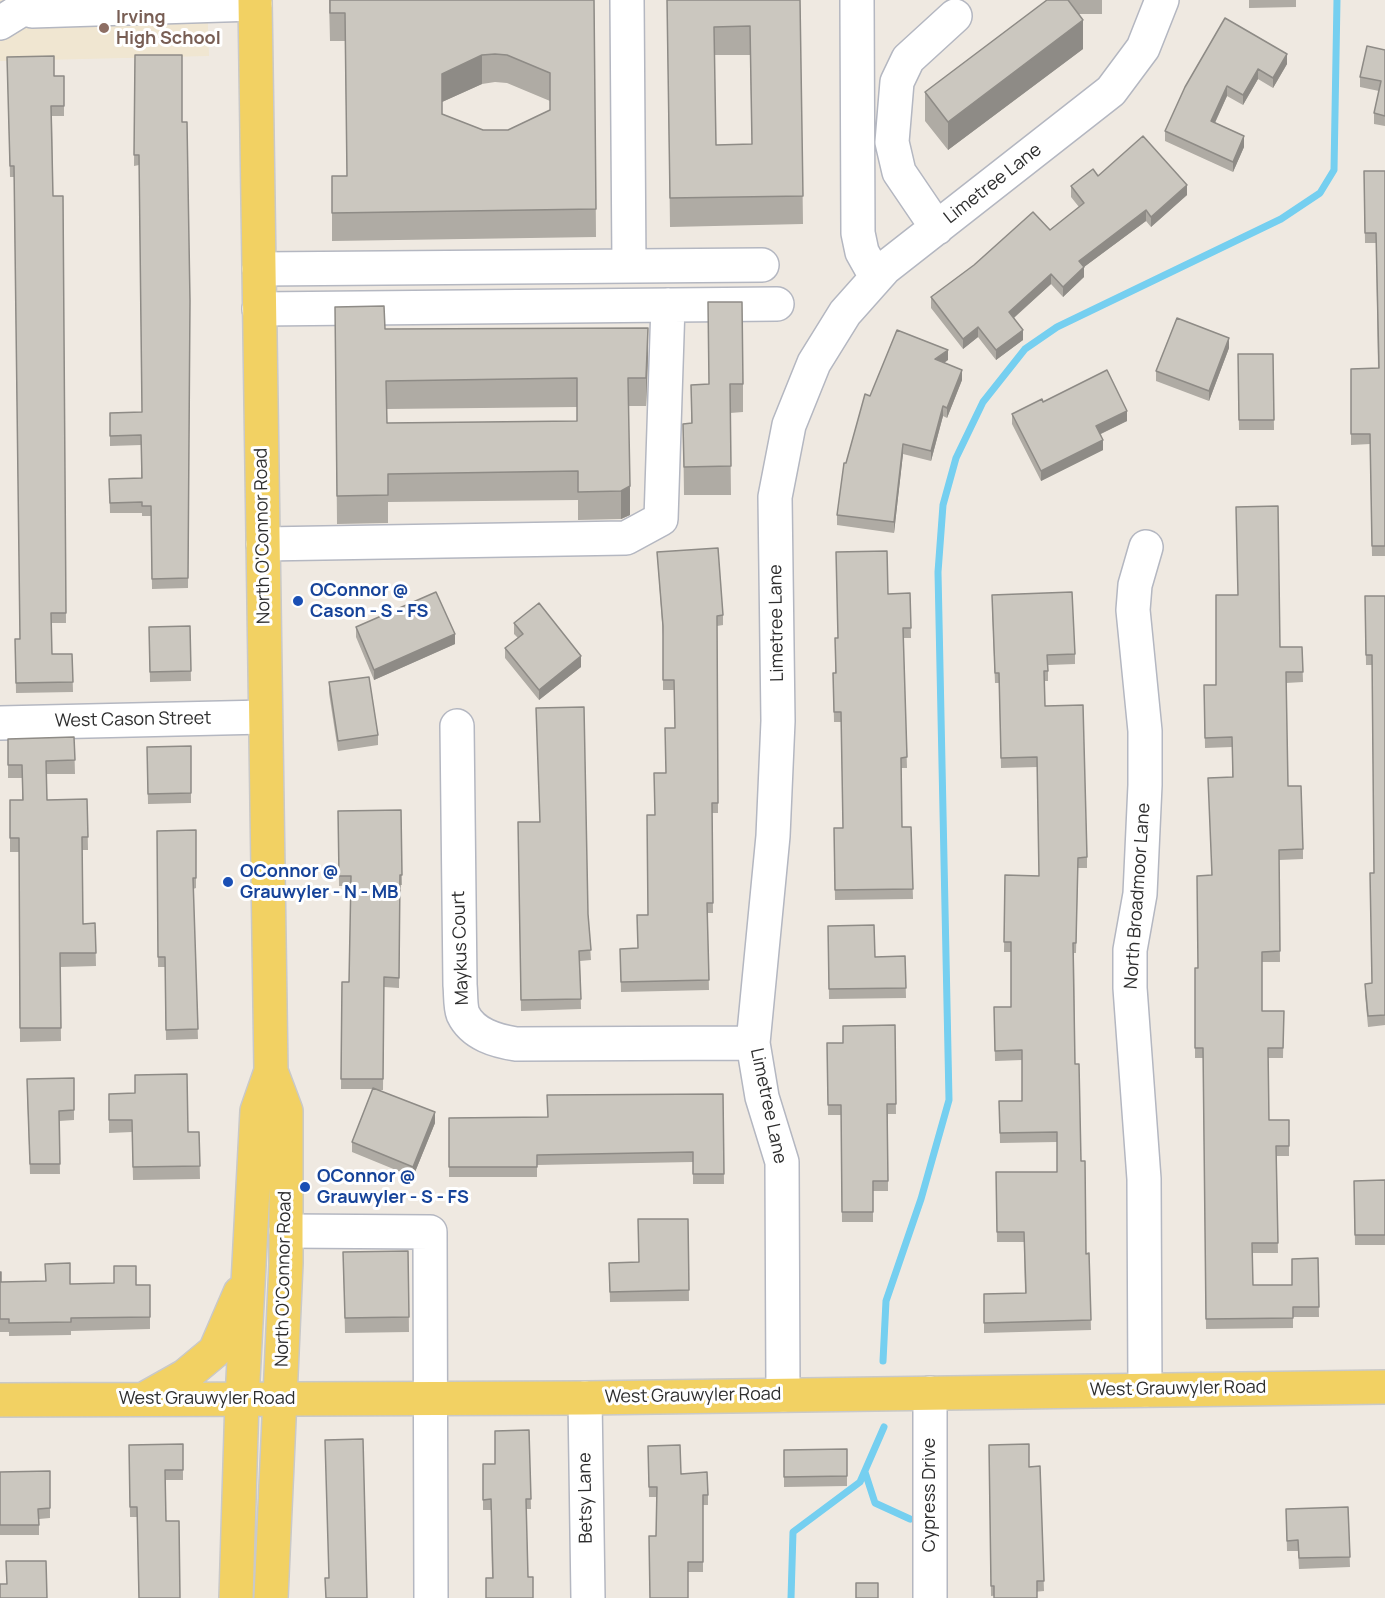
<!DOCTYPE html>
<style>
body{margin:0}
canvas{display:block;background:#efe9e1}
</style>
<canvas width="1385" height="1598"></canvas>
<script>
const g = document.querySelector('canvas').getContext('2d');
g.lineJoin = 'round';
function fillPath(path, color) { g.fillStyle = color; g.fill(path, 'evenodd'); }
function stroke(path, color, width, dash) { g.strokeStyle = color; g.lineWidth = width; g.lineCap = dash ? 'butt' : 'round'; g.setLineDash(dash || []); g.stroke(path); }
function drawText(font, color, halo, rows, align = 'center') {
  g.font = font + ' Manrope,sans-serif'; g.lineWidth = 6; g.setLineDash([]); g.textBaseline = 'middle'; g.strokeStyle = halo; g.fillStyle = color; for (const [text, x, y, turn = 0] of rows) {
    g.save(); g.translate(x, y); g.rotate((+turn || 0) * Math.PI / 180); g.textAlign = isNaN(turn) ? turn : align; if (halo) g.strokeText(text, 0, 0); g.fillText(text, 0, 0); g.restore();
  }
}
fillPath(new Path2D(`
 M0,0h207l2,56 -209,5z`), '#f0e6d1');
stroke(new Path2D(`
 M883,1361l3,-60 35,-102 28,-99 -11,-528 5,-67 13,-47 27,-56 42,-53 32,-22 224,-108 39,-26 14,-23 3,-170
 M865,1472l10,31 35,16
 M791,1598l2,-66 67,-50 24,-55`), '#75cff0', 7);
const minor = new Path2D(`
 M22,0l10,11 223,-7
 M627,0l2,266
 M857,0l1,233 4,19 14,25
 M0,23l26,-16
 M937,228l-38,-56 -7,-30 5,-60 11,-23 47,-43
 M259,269l503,-4
 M259,309l518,-5
 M263,544l363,-6 35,-19 7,-214
 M0,723l265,-6
 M457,726l3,259c1,9 0,21 3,29 10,21 34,27 53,30l237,-1
 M286,1231l144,1 1,366
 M1145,1390l-1,-211 -14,-191v-38l10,-56 5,-109v-54l-12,-121 2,-25 11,-38
 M783,1395l-1,-233 -20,-65 -9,-54 20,-207 5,-115 -3,-224 14,-72 25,-62 31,-50 40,-45 226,-177 32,-43 19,-48
 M585,1398l3,200
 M930,1598v-205`);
const major = new Path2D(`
 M271,1071l15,40v152l-15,335
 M146,1398l39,-22 30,-25 25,-58
 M0,1400l585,-2 800,-11
 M236,1598l6,-199 15,-288 14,-40 -16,-1071`);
stroke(minor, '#b4b7c1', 36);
stroke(major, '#c9c9c9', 36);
stroke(minor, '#fff', 33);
stroke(major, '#f2d163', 33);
fillPath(new Path2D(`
 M329,0h265l2,237 -264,4v-65h15l-2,-135h-15zM495,82l12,1 43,18v10l-42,19h-25l-41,-16v-12l40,-18z
 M667,0h133l3,224 -133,3zM714,55h36l2,89 -36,1z
 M1047,0h55v14h-23l4,35 -135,101 -23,-29v-29z
 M1249,0h47v7l-47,1z
 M1225,18l62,46 -14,24 -15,-9 -15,26 -16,-9 -12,27 29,24 -11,25 -68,-31v-10z
 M1385,50v76l-11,-2v-11l5,-22 -19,-4v-10z
 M135,55l47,67 8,179 -2,287 -36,1 -1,-73h-9v-3h-32l-1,-34 32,-1v-33l-31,1v-23l32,-11 -3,-247 -5,1z
 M7,57l47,19h10v40h-12l1,80h10l3,427h-14v31h20l1,38 -57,1 -1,-54h5l-6,-462h-4z
 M1364,171h21v385h-13l-2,-112 -19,1v-76l27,-1 -2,-125h-11z
 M1098,176l89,19 -36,32 -5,-6 -62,46v10l-21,20 -12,-13 -37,34 9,22 -27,20 -18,-23 -15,12 -32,-41v-11l119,-67 29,-23 -8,-10v-11z
 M335,307l50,22 263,27 -2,50h-18l2,109 -9,4 -43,1v-20l-190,2v21l-51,1zM577,407v14l-190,2v-14z
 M1229,348l-20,53 -53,-20v-10z
 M1238,354h35l1,76h-35z
 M948,360l-4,3 18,17 -15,38 -4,-2 -12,45 -28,-7 -9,79 -57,-8v-10l33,-119z
 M743,384v28l-13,1 1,82h-47l-1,-71 8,-1v-38z
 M1043,402l84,19 -26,13 2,16 -62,31 -29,-57v-10z
 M657,552l66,63v10l-6,1 1,187h-6l1,100h-6l2,77 -88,2 -1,-43 18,-1 10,-33 7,-100 11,-42 9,-45 -1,-38h-11v-54z
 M910,593l1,45h-8l4,130h-6l1,59h9l2,72 -78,1 -1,-72h9l-2,-106h-7l-1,-49h2l2,-35 51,-44z
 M1365,596h20v429l-17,2 -3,-33v-10l7,-1 2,-110 -2,-208h-6z
 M992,606l83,48v10l-27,1v16h-4l1,25 42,151v11h-9l-2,85h-2l1,111 11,190 3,-1 2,77 -107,3v-39l41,-1 -1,-51h-27l-1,-70h61v-30l-57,1 -1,-42h23v-41l-27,1 -1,-54h17v-55h-7l1,-77 34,1 -2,-109 -36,1 -2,-85h-4z
 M514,623l67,44 -42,33 -34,-42v-10l13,-10 -4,-4z
 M190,626l1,55 -41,1 -1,-55z
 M356,627l99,17 -81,36 -18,-43z
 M1280,647h22l1,35 -17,1 2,103 15,63v10l-24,1 1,102h-18v49h22l-1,47h-15l1,62h20v36h-13l2,97h-26l1,32h39l26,-27 1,59h-26v11l-87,1 -3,-271h-8v-90h3l13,-93 21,-98v-30l-27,1 -1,-63h12z
 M329,682l49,53v10l-40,6 -9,-58z
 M74,737l1,37h-29l1,26 40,-1 1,51h-6l1,74 12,-1 1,43 -36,1 1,74 -41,1 -1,-190h-9v-52h12v-22h-14v-39z
 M191,746v57l-43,1 -1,-57z
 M401,810l1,75h-2l-1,103 -15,-1 -1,103h-6l58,33 -22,54 -61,-25v-10l21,-53h-32l1,-107h7l2,-96h-12l-1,-75z
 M518,822l70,92 3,46 -11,1 1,48 -60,2z
 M196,830v58l-3,1 5,150 -32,1 -1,-73h-7l-1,-136z
 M828,926l47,31 30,-1 1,42 -77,1z
 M895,1025l1,89h-8v77h-15v31h-31l-1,-107h-13l-1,-72h16z
 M74,1078v42l-15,1 1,53h-30l-3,-85z
 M109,1094l79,38h11l1,47 -67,1 -1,-48 -23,1z
 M723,1094l1,90h-31v-22l-156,3v12h-88v-59l98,-1z
 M1385,1180v65h-30l-1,-64z
 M688,1219l1,82 -79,1 -1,-39 29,-1z
 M408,1251l1,81 -64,1 -2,-81z
 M0,1272l1,10 69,2 80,1v44l-79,2v4l-62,1v-4h-9z
 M529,1430l2,79h-4l-35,69 -1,-68h-8v-46h12z
 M183,1444v36h-18l1,41 -29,-4h-7l-1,-72z
 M989,1445l40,22 11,-1 4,125 -53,5z
 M648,1446l33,28 27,21v10h-5v67h-15l-32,-36 1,-39h-8z
 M847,1449v37l-63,1v-37z
 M50,1471v47l-11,1v16h-39v-63z
 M1348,1507l2,60 -51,2 -1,-18h-11l-1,-42z`), '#afaba4');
fillPath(new Path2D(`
 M1083,20v29l-135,101v-28z
 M1287,54v10l-14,24v-10z
 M482,55v29l-40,18v-28z
 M1258,69v10l-15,26v-10z
 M1227,86v10l-16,35v-10z
 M1244,136v11l-11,25v-10z
 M1187,185v10l-36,32v-10z
 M1146,210v11l-62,46v10l-21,20v-10l16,-26z
 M1051,274v10l-42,38v-10z
 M978,327v10l-15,12v-10z
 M648,328v28l-2,50v-28z
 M1023,330v10l-27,20v-10z
 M1229,338v10l-20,53v-10z
 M948,350v10l-13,9v-10z
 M962,370v10l-15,38v-10z
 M943,406v10l-12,45v-10z
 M1127,411v10l-31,15v-10z
 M1103,440v10l-62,31v-10z
 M903,444v10l-9,79v-11z
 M630,486v29l-9,4v-28z
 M455,634v10l-81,36v-10z
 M581,656v11l-42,33v-10z
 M435,1112v11l-22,54v-10z`), '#8e8b86');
const building = new Path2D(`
 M330,0h264l2,209 -264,4v-37h15l-2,-163h-15zM495,54l12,1 43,18v37l-42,20h-25l-41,-16v-40l40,-19z
 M667,0h133l3,196 -133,2zM750,26l2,118 -36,1 -2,-118z
 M1047,0h21l15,20 -135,102 -23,-30z
 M1225,18l62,36 -14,24 -15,-9 -15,26 -16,-9 -16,35 33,15 -11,26 -68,-31 20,-44z
 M1367,46l18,4v66l-11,-3 7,-32 -21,-4z
 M135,55h47v67h5l3,179 -2,277 -36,1 -1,-73h-9v-4l-32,1 -1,-24 33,-1 -1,-43 -31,1v-23l32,-1 -3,-257h-5z
 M54,56v20h10v30h-13l2,90h10l3,417h-15l1,41h20l1,28 -57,1 -1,-44h5l-6,-473h-4l-3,-109z
 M1143,136l44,49 -36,32 -5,-7 -67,51 5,6 -21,20 -12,-13 -42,38 14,18 -27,20 -18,-23 -15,12 -32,-42 43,-32 59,-53 17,18 34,-27 -13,-17 22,-17 5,7z
 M1364,171h21v375h-13l-2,-112h-19v-65l28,-1 -3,-135h-11z
 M708,302h34l1,82h-13l1,82 -47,1 -1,-43 9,-1 -1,-38 18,-1z
 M384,306l1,23 263,-1 -2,50h-18l2,108 -9,5 -43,1v-21l-190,3v21l-51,1 -2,-189zM577,378v43l-190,2 -1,-42z
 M1177,318l52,20 -20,53 -53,-20z
 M897,330l51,20 -13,9 27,11 -15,38 -4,-2 -12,45 -28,-7 -9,78 -57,-7 7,-52h2l19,-69 5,2z
 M1238,354h35l1,66h-35z
 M1107,370l20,41 -31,15 7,14 -62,31 -29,-57 30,-15 1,3z
 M1278,506l2,141h22l1,25h-17l2,114h13l2,63 -24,1 1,101 -18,1v59h22l-1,37h-15l1,72h20v26h-13l2,97h-26l1,42h39v-26l26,-1 1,49h-26v11l-87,1 -3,-271h-8v-80h3l-1,-92 15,-1 -4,-97 25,-1 -1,-40 -27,1 -1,-53h12v-90h22l-2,-88z
 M718,548l5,67 -6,1 1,187h-6l1,100h-6l2,77 -88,2 -1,-33 18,-1 -1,-33h11l-1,-100h8l-1,-42h12l-1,-45h10l-1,-48h-11v-54l-6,-74z
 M887,551l1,43 22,-1 1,35h-8l4,129 -6,1 1,69h9l2,62 -78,1 -1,-62h9l-2,-116h-7l-1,-39h3l-1,-35h3l-2,-86z
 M436,592l19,42 -81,36 -18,-43z
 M1072,592l3,62 -28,1 1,16h-4l1,35 38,-1 4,152 -9,1 -2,85h-3l2,121h4l2,97h4l1,93 3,-1 2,67 -107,3v-29l42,-1 -2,-61h-27l-1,-60h61v-40l-57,1 -1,-32h23v-51l-27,1 -1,-44h17v-65h-7l1,-67 34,1 -2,-119 -36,1 -2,-85h-4l-3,-78z
 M1365,596h20v419l-17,1 -3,-32 7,-1 -2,-110h4l-2,-218h-6z
 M539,603l42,53 -42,34 -34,-42 18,-14 -9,-11z
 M190,626l1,45 -41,1 -1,-45z
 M369,677l9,58 -40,6 -9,-59z
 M584,707l4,207 3,36 -12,1 2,48 -60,1 -3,-178h22l-4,-114z
 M74,737l1,23 -29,1 1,39 40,-1 1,38h-6l1,87 12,-1 1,30h-36l1,75h-41l-1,-190h-9v-38h13l-1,-35h-14v-26z
 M191,746v47l-43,1 -1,-47z
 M401,810l1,65h-2l-1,103 -15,-1 -1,102h-42l1,-97h7l2,-106h-12l-1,-65z
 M196,830v48h-3l5,151 -32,1 -1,-73h-7l-1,-126z
 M874,925l1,32 30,-1 1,32 -77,1 -1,-63z
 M895,1025l1,79h-9l1,77h-15v31h-31l-1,-107h-13l-1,-62h16v-17z
 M187,1074l1,58h11l1,34 -67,1 -1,-47h-23v-26l26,-1v-18z
 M74,1078v32l-15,1 1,53h-30l-3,-85z
 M373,1088l62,24 -22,55 -61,-25z
 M723,1094l1,80h-31v-22l-156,3v12h-88v-49l99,-1 -1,-22z
 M1385,1180v55h-30l-1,-54z
 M638,1219h50l1,71 -79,2 -1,-29 30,-1z
 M408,1251l1,66 -64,1 -2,-66z
 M70,1263v21l44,-1v-17h22v19h14v32l-79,1v4l-62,1v-4h-9v-47h1v10l45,-1 -1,-17z
 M529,1430l2,69h-5l2,78h5v21h-47v-20h7l-2,-79 -8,1v-36h12v-33z
 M363,1439l4,159h-41l-1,-20h4l-4,-138z
 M183,1444v26h-18l1,51h13l1,77h-41l-2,-91h-7l-1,-62z
 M1029,1444v23l11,-1 4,115h-7v17h-43v-12h-3l-2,-141z
 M680,1445l1,29 26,-2 1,23h-5v67h-15v36h-38l-1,-62h7l1,-49h-8l-1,-41z
 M847,1449v27l-63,1v-27z
 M50,1471v37l-12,1 1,16h-39v-53z
 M1348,1507l2,50 -51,1 -1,-18 -11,1 -1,-32z
 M6,1561h40l1,37h-47v-14h7z
 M856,1583h22v15h-22z`);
fillPath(building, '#cbc7bf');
stroke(building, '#8e8b86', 1.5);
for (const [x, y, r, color] of [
 [104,28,6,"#8d6e63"],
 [298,601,6,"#1a4fb4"],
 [228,882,6,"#1a4fb4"],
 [305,1187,6,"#1a4fb4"]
]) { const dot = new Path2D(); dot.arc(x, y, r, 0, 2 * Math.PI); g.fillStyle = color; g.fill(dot); stroke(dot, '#fff', 2); }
drawText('bold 18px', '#785e54', '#fff', [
 ["Irving",116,18],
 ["High School",116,39]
], 'left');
drawText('18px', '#2e2e2e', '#fff', [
 ["Limetree Lane",993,184,-38],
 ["North O'Connor Road",263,536,-91],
 ["Limetree Lane",777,623,-91],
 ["West Cason Street",133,720,-1],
 ["North Broadmoor Lane",1138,896,-86],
 ["Maykus Court",461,948,-92],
 ["Limetree Lane",768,1106,78],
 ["North O'Connor Road",284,1279,-89],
 ["West Grauwyler Road",1178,1389,-1],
 ["West Grauwyler Road",693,1396,-1],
 ["West Grauwyler Road",207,1399],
 ["Cypress Drive",930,1495,-90],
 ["Betsy Lane",586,1498,-91]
]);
drawText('bold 18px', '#164399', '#fff', [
 ["OConnor @",310,591],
 ["Cason - S - FS",310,612],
 ["OConnor @",240,872],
 ["Grauwyler - N - MB",240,893],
 ["OConnor @",317,1177],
 ["Grauwyler - S - FS",317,1198]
], 'left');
</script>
